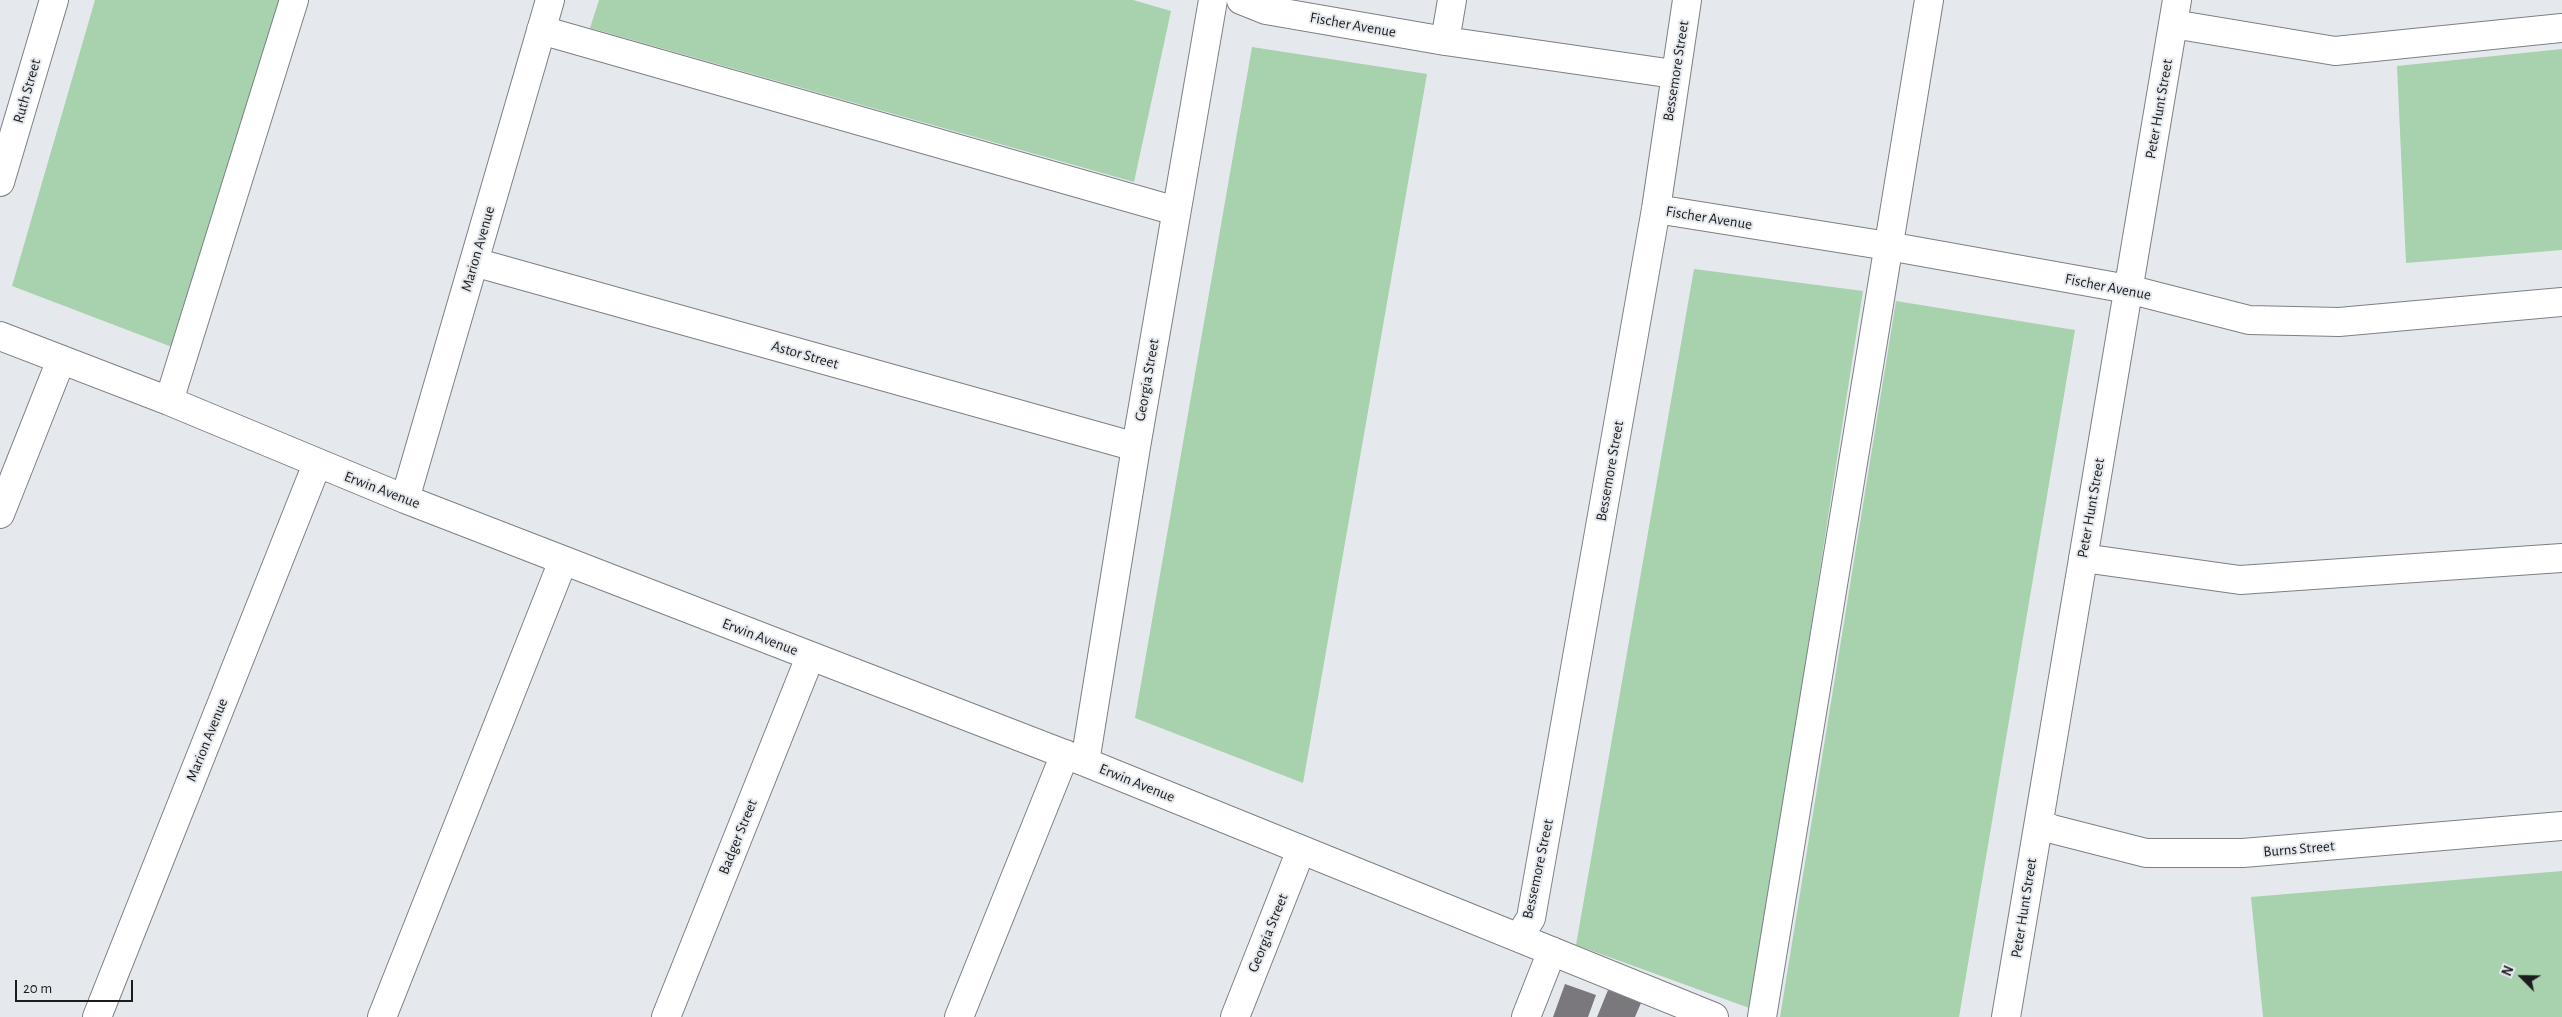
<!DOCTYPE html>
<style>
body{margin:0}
#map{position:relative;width:2562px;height:1017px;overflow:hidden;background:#e5e9ed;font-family:"Alegreya Sans",sans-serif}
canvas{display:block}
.north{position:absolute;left:2497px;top:952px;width:50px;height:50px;-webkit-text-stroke:4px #e5e9ed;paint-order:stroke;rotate:293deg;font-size:14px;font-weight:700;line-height:20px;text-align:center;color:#1b1c1e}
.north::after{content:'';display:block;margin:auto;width:18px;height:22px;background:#1b1c1e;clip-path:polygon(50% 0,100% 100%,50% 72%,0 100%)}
.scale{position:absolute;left:15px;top:980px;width:118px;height:22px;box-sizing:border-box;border:2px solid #1b1c1e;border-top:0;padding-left:6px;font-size:15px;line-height:18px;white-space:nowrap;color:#1b1c1e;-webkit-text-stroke:4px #e5e9ed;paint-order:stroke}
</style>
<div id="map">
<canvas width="2562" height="1017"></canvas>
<div class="north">N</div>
<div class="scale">20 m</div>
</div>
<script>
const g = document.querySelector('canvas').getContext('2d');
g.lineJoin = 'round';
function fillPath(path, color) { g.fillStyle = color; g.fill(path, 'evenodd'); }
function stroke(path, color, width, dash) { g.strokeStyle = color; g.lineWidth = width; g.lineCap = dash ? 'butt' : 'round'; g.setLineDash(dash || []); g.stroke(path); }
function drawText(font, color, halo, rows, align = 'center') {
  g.font = font + ' "Alegreya Sans",sans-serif'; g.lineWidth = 4; g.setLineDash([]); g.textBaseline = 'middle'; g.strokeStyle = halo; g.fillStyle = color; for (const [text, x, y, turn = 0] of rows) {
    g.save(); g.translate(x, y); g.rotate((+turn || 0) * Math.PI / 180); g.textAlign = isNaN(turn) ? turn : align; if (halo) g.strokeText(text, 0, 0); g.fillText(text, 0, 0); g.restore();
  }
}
fillPath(new Path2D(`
 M95,0h186l-109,347 -160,-61z
 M599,0h534l38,11 -37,171 -544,-154z
 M1252,47l175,27 -124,709 -168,-65z
 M2562,49v201l-156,13 -9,-197z
 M1694,269l169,22 -111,718 -176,-64z
 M1896,301l179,29 -116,687h-179z
 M2562,871v146h-299l-12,-120z`), '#a8d1ae');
fillPath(new Path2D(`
 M1565,984l31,11 -8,22h-35z
 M1608,990l33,13 -6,14h-38z`), '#7a787c');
const minor = new Path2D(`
 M1241,0l25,10 179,31 229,33
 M2173,24l162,27 227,-23
 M541,30l635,181
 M1445,41l7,-41
 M0,182l54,-182
 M1656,209l232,37 240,43 121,31 90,2 223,-20
 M474,262l662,185
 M0,336l169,65 236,98 680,263 629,255
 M169,401l125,-401
 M405,499l145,-499
 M0,514l61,-154
 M2083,558l157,22 322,-22
 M1085,762l51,-315 77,-447
 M2039,823l13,6 94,24h97l319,-27
 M1519,937l12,-19 125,-709 31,-209
 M97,1017l220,-553
 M382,1017l181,-456
 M666,1017l144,-360
 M959,1017l106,-263
 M1235,1017l66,-167
 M1526,1017l26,-66
 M1762,1017l167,-1017
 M2006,1017l171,-1017`);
stroke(minor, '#7c8084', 30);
stroke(minor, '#fff', 28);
drawText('15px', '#1b1c1e', '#e5e9ed', [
 ["Fischer Avenue",1353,25,10],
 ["Bessemore Street",1676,71,-81],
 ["Ruth Street",27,91,-74],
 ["Peter Hunt Street",2159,109,-80],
 ["Fischer Avenue",1709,218,9],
 ["Marion Avenue",478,249,-74],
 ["Fischer Avenue",2108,287,11],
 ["Astor Street",805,355,16],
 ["Georgia Street",1147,380,-80],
 ["Bessemore Street",1610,471,-80],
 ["Erwin Avenue",382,490,21],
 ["Peter Hunt Street",2091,508,-80],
 ["Erwin Avenue",760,637,21],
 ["Marion Avenue",207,740,-68],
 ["Erwin Avenue",1137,783,22],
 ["Badger Street",738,837,-68],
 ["Burns Street",2299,849,-5],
 ["Bessemore Street",1538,869,-78],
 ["Peter Hunt Street",2024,908,-81],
 ["Georgia Street",1268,933,-68]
]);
</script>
